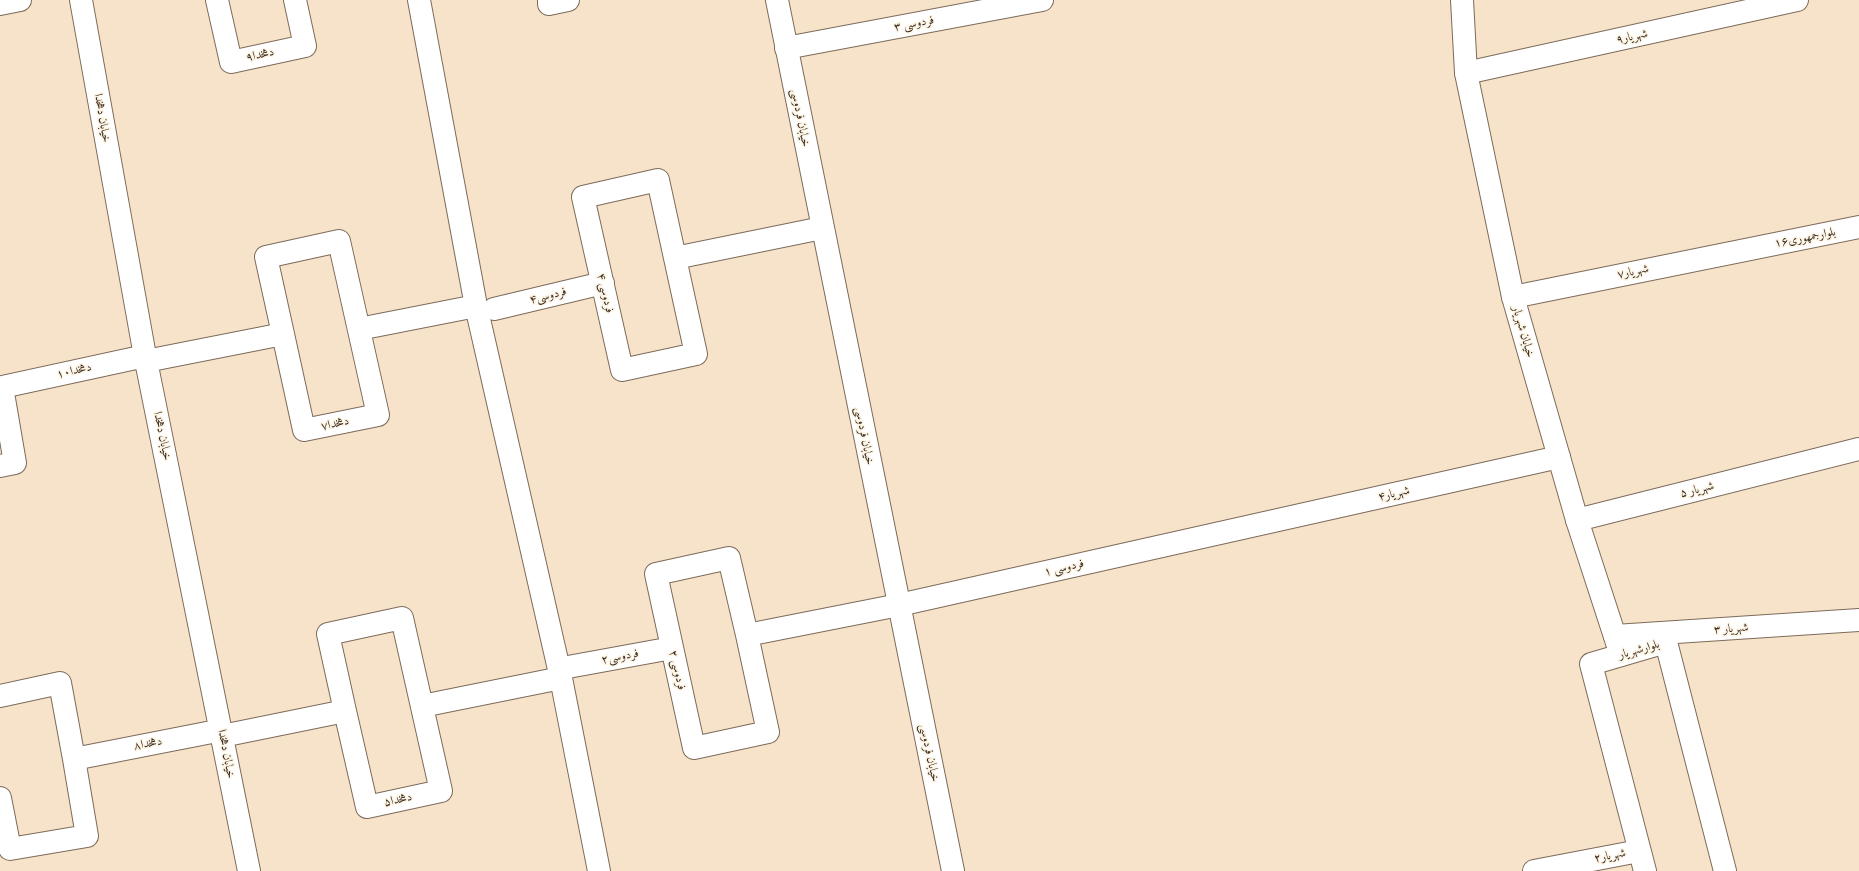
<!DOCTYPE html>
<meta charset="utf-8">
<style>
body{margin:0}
canvas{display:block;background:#f7e3ca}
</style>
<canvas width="1859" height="871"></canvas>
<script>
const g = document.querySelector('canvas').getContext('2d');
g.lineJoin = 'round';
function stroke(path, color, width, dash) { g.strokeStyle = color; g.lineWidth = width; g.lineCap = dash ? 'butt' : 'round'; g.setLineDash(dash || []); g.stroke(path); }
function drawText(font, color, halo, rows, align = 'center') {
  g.font = font + ' "Gentium Book Plus",Amiri,serif'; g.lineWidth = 3; g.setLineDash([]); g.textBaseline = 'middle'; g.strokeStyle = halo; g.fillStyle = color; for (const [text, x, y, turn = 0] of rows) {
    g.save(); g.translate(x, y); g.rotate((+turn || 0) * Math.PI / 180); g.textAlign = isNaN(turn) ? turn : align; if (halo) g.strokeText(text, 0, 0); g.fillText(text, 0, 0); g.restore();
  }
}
const minor = new Path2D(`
 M81,0l64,356 104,515
 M217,0l14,62 74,-16 -10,-46
 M419,0l57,306 85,372 38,193
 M549,0v4l19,-4
 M0,4l20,-4
 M786,48l256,-48
 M1466,73l331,-73
 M675,258l-17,-78 -75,17 39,173 74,-16 -21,-96 147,-30
 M1513,297l346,-70
 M494,309l109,-26
 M359,329l117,-23
 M146,361l137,-27 21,96 74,-15 -39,-174 -73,16 17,77
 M0,466l15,-3 -13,-76 143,-31
 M1577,520l282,-71
 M747,635l-18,-77 -73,16 38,174 74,-16 -21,-97 152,-30 660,-148
 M1615,636l244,-16
 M568,667l104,-19
 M0,696l60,-13 14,76 148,-29
 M422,706l139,-28
 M222,736l123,-25 22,96 74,-16 -39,-173 -74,16 17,77
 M0,798l10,51 77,-13 -13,-77
 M1645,871l-54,-207 75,-22 59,229`);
const tertiary = new Path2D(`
 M777,0l176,871
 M1462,0l4,73 47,224 64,223 44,135
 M1534,871l105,-20`);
stroke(minor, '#7d6b5a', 24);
stroke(tertiary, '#7d6b5a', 24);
stroke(minor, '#fff', 22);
stroke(tertiary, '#fff', 22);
drawText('12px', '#3b2a1e', '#fcf5e5', [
 ["فردوسی ۳",914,24,-11],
 ["شهریار۹",1632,37,-12],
 ["دهخدا۹",260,55,-12],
 ["خیابان دهخدا",102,118,80],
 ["خیابان فردوسی",800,118,79],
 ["بلوارجمهوری۱۶",1805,238,-11],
 ["شهریار۷",1633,272,-12],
 ["فردوسی ۴",605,293,77],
 ["فردوسی۴",548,296,-14],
 ["خیابان شهریار",1523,332,74],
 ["دهخدا۱۰",74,371,-13],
 ["دهخدا۷",335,424,-12],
 ["خیابان دهخدا",162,436,78],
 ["خیابان فردوسی",864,436,79],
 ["شهریار ۵",1697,490,-14],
 ["شهریار۴",1394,494,-13],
 ["فردوسی ۱",1064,568,-13],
 ["شهریار ۳",1731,629,-4],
 ["بلوارشهریار",1639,650,-16],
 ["فردوسی۲",620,657,-11],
 ["فردوسی ۲",677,670,77],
 ["دهخدا۸",148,744,-11],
 ["خیابان فردوسی",929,753,78],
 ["خیابان دهخدا",226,754,79],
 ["دهخدا۵",398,800,-12],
 ["شهریار۲",1610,856,-11]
]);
</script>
